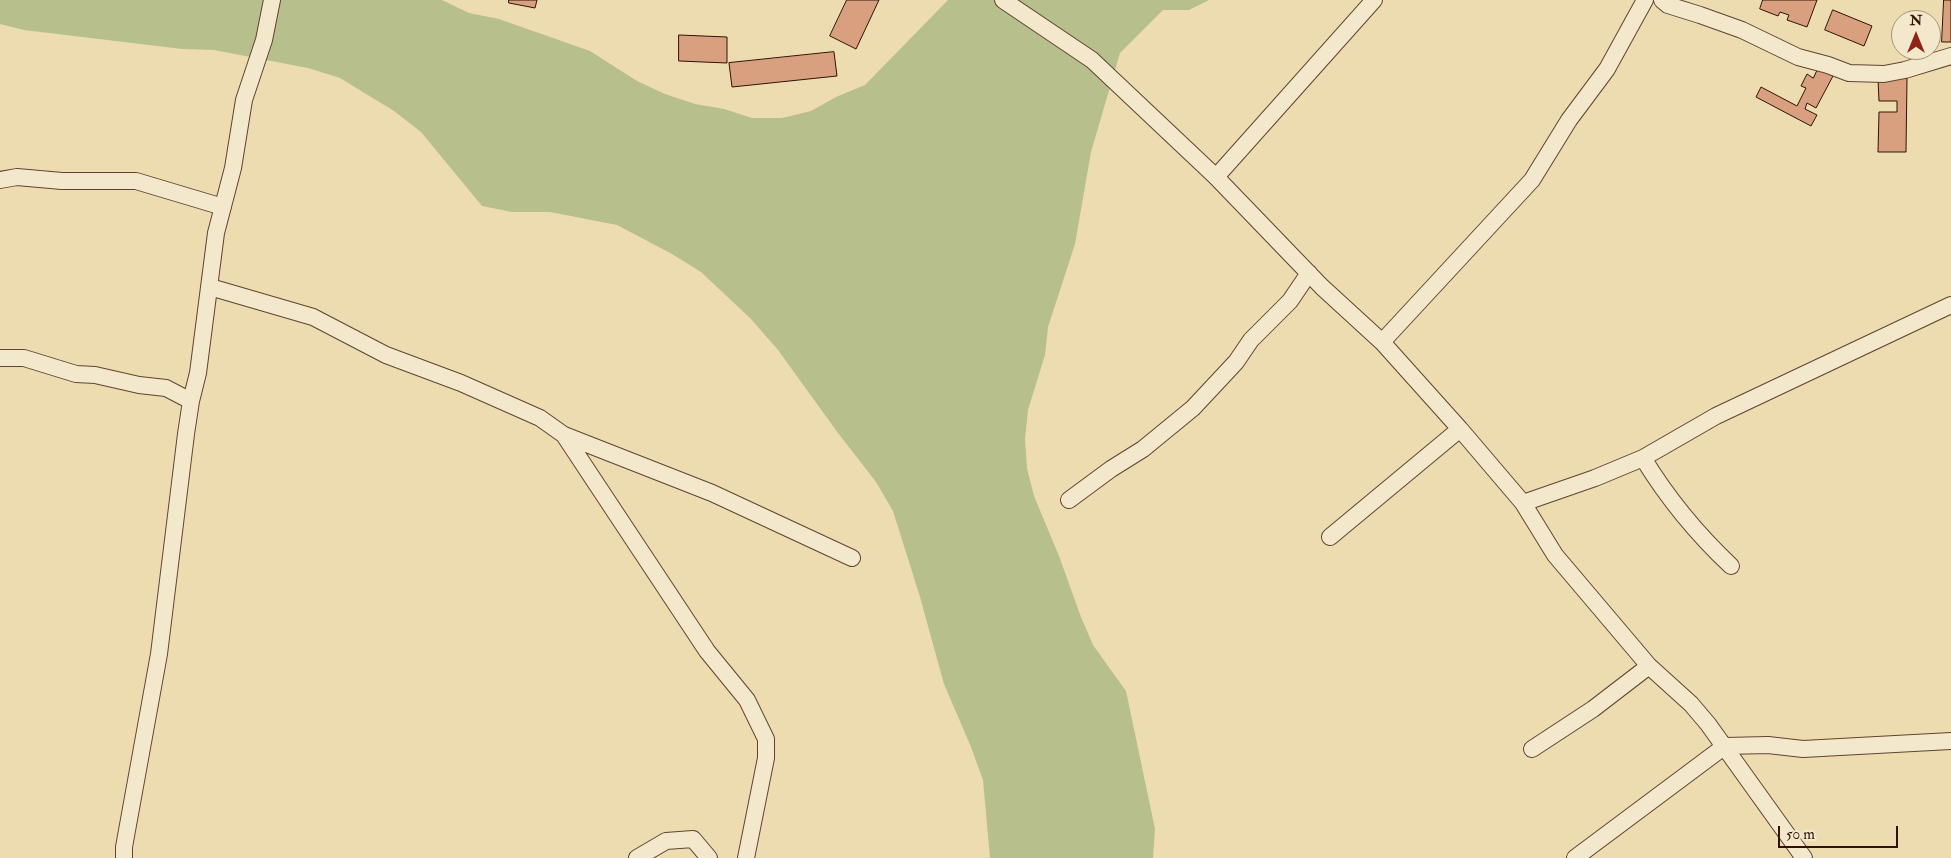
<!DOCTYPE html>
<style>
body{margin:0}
#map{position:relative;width:1951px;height:858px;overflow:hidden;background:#eddcb0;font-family:"IM FELL Double Pica",serif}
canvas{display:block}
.north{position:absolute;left:1891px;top:10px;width:50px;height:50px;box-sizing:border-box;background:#f3e8cc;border:1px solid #a5927c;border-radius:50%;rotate:0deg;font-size:14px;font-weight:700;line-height:20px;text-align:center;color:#301205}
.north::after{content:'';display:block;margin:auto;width:18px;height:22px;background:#8f2418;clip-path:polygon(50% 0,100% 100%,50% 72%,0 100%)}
.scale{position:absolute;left:1778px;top:826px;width:120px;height:22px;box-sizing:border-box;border:2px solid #301205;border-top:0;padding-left:6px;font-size:15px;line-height:18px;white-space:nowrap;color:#301205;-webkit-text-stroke:4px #f3e8cc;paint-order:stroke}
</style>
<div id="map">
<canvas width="1951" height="858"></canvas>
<div class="north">N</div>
<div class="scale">50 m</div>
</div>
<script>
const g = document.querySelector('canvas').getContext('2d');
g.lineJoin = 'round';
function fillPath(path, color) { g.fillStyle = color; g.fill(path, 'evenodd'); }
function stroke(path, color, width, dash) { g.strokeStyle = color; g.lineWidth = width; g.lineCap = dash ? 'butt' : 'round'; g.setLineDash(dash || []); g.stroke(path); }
fillPath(new Path2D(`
 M0,0h442l27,13 30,6 91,32 47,30 28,13 30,10 29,5 28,9h30l29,-7 25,-14 29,-12 83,-85h261l-20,10h-26l-43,43 -29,99 -16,92 -27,83 -3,28 -17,55 -3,29 2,29 7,28 25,60 22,61 12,28 33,46 29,138 -2,29h-163l-7,-78 -12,-33 -27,-63 -24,-87 -27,-86 -17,-29 -38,-49 -60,-83 -27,-31 -50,-47 -29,-18 -55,-29 -67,-13h-38l-30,-6 -61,-74 -27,-21 -54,-33 -32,-10 -94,-18 -32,-1 -158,-19 -24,-6z`), '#b7c08c');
const building = new Path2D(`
 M509,0h28l-2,8 -26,-5z
 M847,0h32l-23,49 -26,-13z
 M1763,0h54l-10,27 -20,-7 2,-5 -9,-3 -2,4 -18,-7z
 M1944,0h7v42h-9z
 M1833,10l39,16 -8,20 -39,-16z
 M679,35l48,2v26l-48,-2z
 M834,52l3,24 -105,11 -3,-24z
 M1818,69l15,7 -17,32 -9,-5 -2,6 12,6 -6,11 -55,-29 5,-10 36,19 9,-18 -5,-2 6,-12 6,4z
 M1907,78l-1,74h-28l1,-40h18v-11h-18l-1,-22z`);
fillPath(building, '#d8a07f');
stroke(building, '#301205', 1);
const minor = new Path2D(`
 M1003,0l89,60 124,117 106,110 60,55 78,87 63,74 32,52 94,111 42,38 17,20 96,134
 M1662,0l6,5 32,10 42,15 56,27 30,8 21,8 35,1 21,-4 46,-14
 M1216,177l158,-177
 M0,180l17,-3 45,4h74l87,26
 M210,287l103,30 73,38 75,28 79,35 24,17 148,58 140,65
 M1382,342l150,-162 37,-60 38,-51 38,-69
 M0,358h24l52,16 19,1 44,10 27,3 25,13
 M564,435l143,216 40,49 19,39v19l-20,100
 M1643,458c25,41 54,76 88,108
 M1069,500l42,-31 32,-20 50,-41 43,-46 15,-22 39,-39 19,-28
 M1523,503l72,-25 48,-20 73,-42 235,-111
 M1330,537l130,-108
 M1532,749l61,-40 56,-43
 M124,858v-11l35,-193 27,-220 5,-33 7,-28 18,-140 17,-65 11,-68 20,-60 8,-40
 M637,858l29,-17 27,-2 16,19
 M1575,858l150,-112 43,-1 35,4 148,-8`);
stroke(minor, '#5f4430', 18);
stroke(minor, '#f3e8cc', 16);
</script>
